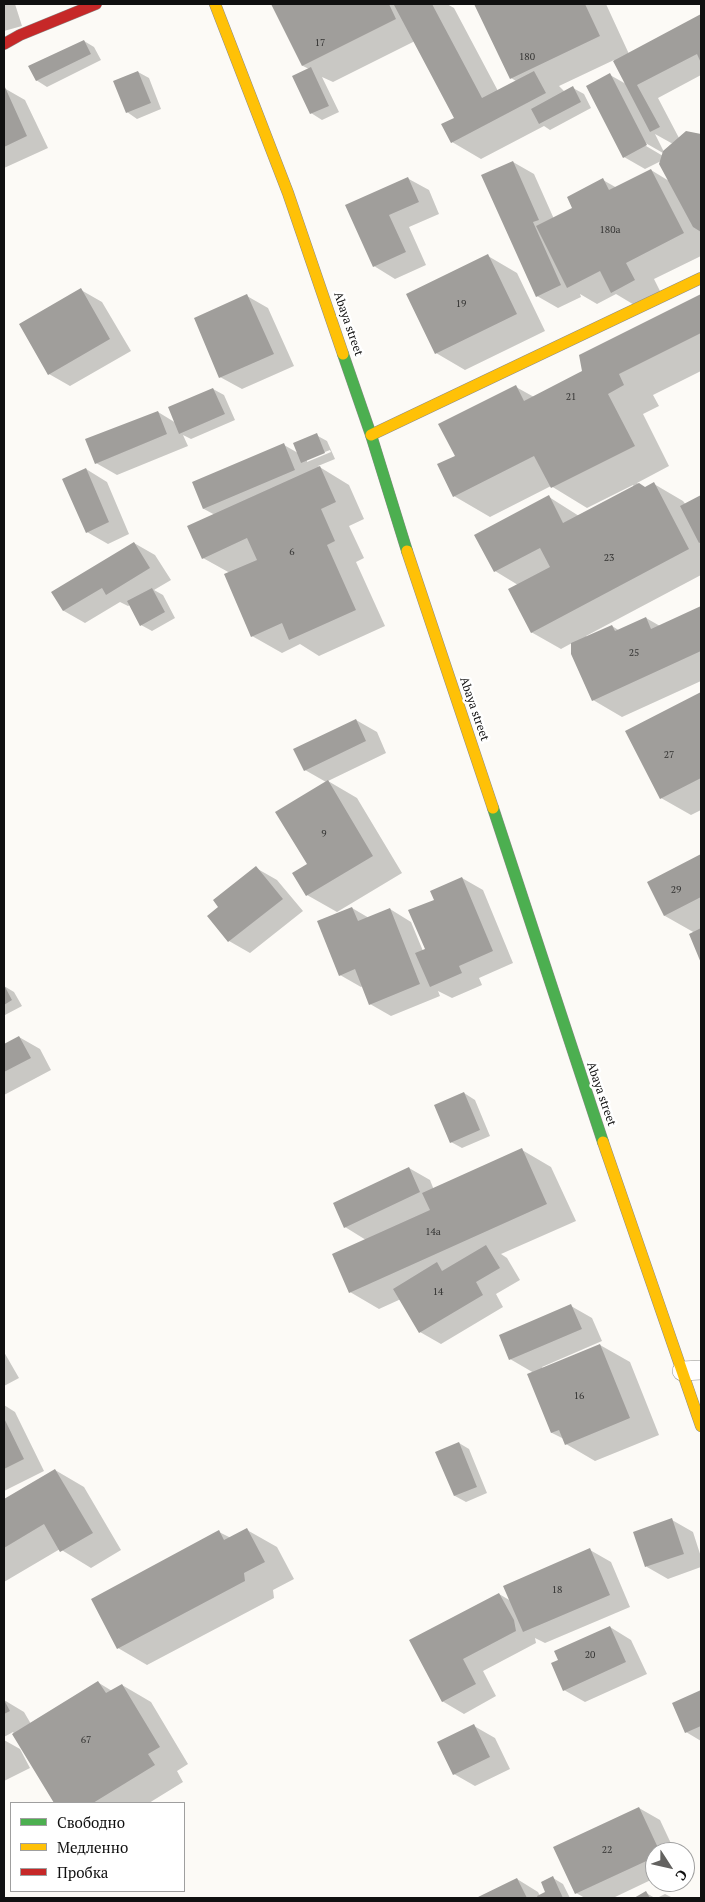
<!DOCTYPE html>
<meta charset="utf-8">
<style>
body{margin:0}
#map{position:relative;width:705px;height:1902px;overflow:hidden;background:#fcfaf6;font-family:"PT Serif",serif}
canvas{display:block}
.frame{position:absolute;inset:0;border:5px solid #101010;pointer-events:none}
.legend{position:absolute;left:10px;top:1802px;width:175px;height:90px;box-sizing:border-box;background:#fff;border:1px solid #9f9f9f;margin:0;padding:6px 9px;list-style:none;font-size:15px;color:#101010}
.legend li{display:flex;align-items:center;gap:10px;height:25px}
.legend b{width:25px;border:1px solid #9f9f9f}
.north{position:absolute;left:645px;top:1842px;width:50px;height:50px;box-sizing:border-box;background:#fff;border:1px solid #9f9f9f;border-radius:50%;rotate:125deg;font-size:14px;font-weight:700;line-height:20px;text-align:center;color:#101010}
.north::after{content:'';display:block;margin:auto;width:18px;height:22px;background:#636260;clip-path:polygon(50% 0,100% 100%,50% 72%,0 100%)}
</style>
<div id="map">
<canvas width="705" height="1902"></canvas>
<div class="frame"></div>
<ul class="legend">
<li><b style="height:6px;background:#4caf50"></b>Свободно</li>
<li><b style="height:6px;background:#ffc107"></b>Медленно</li>
<li><b style="height:6px;background:#c62828"></b>Пробка</li>
</ul>
<div class="north">С</div>
</div>
<script>
const g = document.querySelector('canvas').getContext('2d');
g.lineJoin = 'round';
function fillPath(path, color) { g.fillStyle = color; g.fill(path, 'evenodd'); }
function stroke(path, color, width, dash) { g.strokeStyle = color; g.lineWidth = width; g.lineCap = dash ? 'butt' : 'round'; g.setLineDash(dash || []); g.stroke(path); }
function drawText(font, color, halo, rows, align = 'center') {
  g.font = font + ' "PT Serif",serif'; g.lineWidth = 5; g.setLineDash([]); g.textBaseline = 'middle'; g.strokeStyle = halo; g.fillStyle = color; for (const [text, x, y, turn = 0] of rows) {
    g.save(); g.translate(x, y); g.rotate((+turn || 0) * Math.PI / 180); g.textAlign = isNaN(turn) ? turn : align; if (halo) g.strokeText(text, 0, 0); g.fillText(text, 0, 0); g.restore();
  }
}
fillPath(new Path2D(`
 M4,4h11l7,22 -18,5z
 M272,4h175l7,4 44,83 18,-10 -5,-3 -35,-74h130l23,50 72,-38v59l-43,23 21,40 22,-2v120l-47,23 9,18 -22,12 -25,-15 -19,10 -17,-10 1,3 -23,11 -21,-12 -24,-134 21,12 20,45 20,-11 29,-28 14,8 34,-18 18,11 -8,-20 -16,8 -21,-12 -14,-82 16,9 -12,-24 -55,26 6,6 8,-4 11,6 7,14 -41,22 -6,-4 -63,33 -29,-17 4,-24 -41,-77 -82,41 -11,-5 17,35 -17,8 -11,-7 -2,-44 -6,-3zM655,134l18,10 -9,8zM642,141l21,12v3l-22,-13z
 M84,41l10,6 7,13 -54,27 -11,-7z
 M138,72l11,6 12,31 -24,10 -10,-7z
 M4,88l21,12 23,48 -44,20z
 M407,178l22,12 10,24 -30,13 17,38 -31,14 -21,-13 -28,-60z
 M488,256l29,17 28,58 -80,39 -29,-17z
 M81,290l21,12 29,49 -61,35 -21,-12z
 M701,295v76l-48,24 6,11 -16,8 26,52 -32,17 9,5 8,-4 29,17 3,4 15,-9v79l-115,61 1,2 25,-12 8,5 26,-13 14,8 41,-19v74l-79,36 -29,-17 -21,-57 -11,6 -30,-17 -13,-47 -23,-14 54,-74 30,19 55,-29 -1,-2 -46,23 -36,-22 -61,31 -36,-21 -16,-31 18,-9 60,-69 18,10 50,-25 -3,-16z
 M247,296l21,12 26,58 -52,23 -22,-12z
 M213,389l11,6 11,25 -44,19 -8,-4 5,11 -71,29 -21,-12 62,-51 18,11z
 M316,435l11,6 8,18 -17,7 31,19 15,34 -15,7 15,32 -8,4 29,64 -66,30 -19,-12 -18,9 -30,-17 -22,-63 -27,-15 12,-43 -11,-6 -11,-26 91,-38 14,8zM330,450l1,2 -24,10v-3z
 M86,469l21,13 22,52 -21,10 -21,-12z
 M134,543l21,12 16,25 -17,10 9,5 12,23 -23,13 -11,-6 -11,-20 -2,1 -8,-4 -35,21 -21,-12 -11,-19z
 M701,694v116l-10,5 -30,-17 -34,-66z
 M356,720l21,12 9,21 -58,28 29,17 45,75 -65,39 -30,-17 -14,-22 16,-9 17,-82 -21,-12z
 M701,856v104l-11,-26 5,-1 -30,-17 -17,-33z
 M256,868l21,12 26,31 -53,42 -21,-12 -21,-25 12,-9z
 M462,878l21,12 30,73 -34,15 3,7 -30,13 -14,-7 2,5 -49,20 -21,-12 -7,-18 -2,1 -21,-12 12,-67 17,10 21,-9 21,13 12,29 3,-2 10,-49z
 M4,986l10,6 8,14 -17,9 -1,-1z
 M19,1037l21,12 11,21 -47,25v-50z
 M464,1093l11,7 15,36 -28,12 -11,-6z
 M522,1150l29,17 25,54 -75,33 6,4 13,22 -24,14 7,13 -62,37 -21,-12 -19,-33 -22,10 -29,-17 16,-52 -21,-13 64,-59 21,12 4,10z
 M571,1306l21,12 10,23 -60,26 1,2 57,-24 30,17 29,73 -64,26 -29,-17 -2,-5 -12,-6 -23,-58 5,-2 -24,-14z
 M4,1352l15,26 -15,8z
 M4,1405l11,7 29,59 -40,20z
 M459,1443l10,6 18,44 -21,9 -11,-6 -18,-44z
 M55,1470l29,17 37,63 -30,18 -31,-19 -56,33v-82z
 M672,1520l21,12 8,25v10l-33,12 -21,-12 -12,-34z
 M247,1530l30,17 17,32 -21,11 1,8 -127,67 -29,-17 101,-116 12,6z
 M590,1550l21,12 19,45 -85,36 -10,-5 1,5 -53,28 13,25 -32,18 -22,-13 -31,-60 88,-47 12,7z
 M610,1627l21,13 16,34 -62,28 -21,-12z
 M99,1683l13,8 10,-6 29,17 37,62 -11,7 6,11 -34,21h-93l-43,-71 -9,5v-37l20,12 7,12z
 M701,1691v50l-15,-9 -12,-29z
 M474,1726l21,12 15,31 -35,17 -21,-12z
 M4,1740l16,9 10,19 -26,13z
 M639,1808l21,12 15,32h-20v26l-42,20h-28l-9,-5 -21,-45z
 M553,1878l10,6 7,14h-91l38,-19 21,13 2,4 7,-4z
 M646,1893l9,5h-19z
 M665,1894l8,4h-16z`), '#0003');
fillPath(new Path2D(`
 M271,4h118l7,15 -94,47z
 M397,4h35l50,94 52,-27 12,22 -95,50 -10,-19 13,-6 -60,-113z
 M474,4h111l15,32 -90,43z
 M701,14v49l-4,-9 -60,31 23,42 -10,5 -37,-71z
 M84,40l7,14 -55,27 -8,-15z
 M311,67l18,39 -19,8 -18,-38z
 M138,71l13,32 -25,10 -13,-32z
 M610,73l37,72 -24,13 -37,-72z
 M4,85l23,51 -23,11z
 M573,86l8,16 -42,22 -8,-15z
 M686,131l15,3v98l-8,-5 -34,-63 4,-13z
 M513,161l26,59 -6,2 28,63 -25,12 -55,-122z
 M651,169l33,64 -58,30 9,17 -24,13 -11,-22 -33,17 -31,-62 36,-18 -5,-11 36,-19 6,12z
 M408,177l11,25 -30,13 17,37 -33,15 -28,-62z
 M488,254l29,60 -82,40 -29,-60z
 M81,288l29,51 -62,36 -29,-51z
 M247,294l27,60 -55,24 -25,-60z
 M701,294v39l-82,41 5,11 -16,9 27,52 -84,42 -17,-32 -81,41 -16,-33 18,-8 -17,-32 78,-39 8,16 58,-30 -3,-16z
 M213,388l12,26 -46,20 -11,-27z
 M158,411l9,23 -72,30 -10,-25z
 M317,433l8,20 -24,10 -8,-20z
 M284,443l11,27 -92,39 -11,-27z
 M320,466l16,36 -15,7 14,32 -8,4 29,65 -67,30 -7,-17 -31,14 -27,-63 33,-14 -10,-22 -45,21 -15,-33z
 M86,468l23,54 -23,11 -24,-54z
 M654,482l35,67 -158,84 -23,-44 42,-22 -10,-19 -46,24 -20,-37 75,-40 14,28 76,-40 6,4z
 M701,495v47l-2,1 -19,-37z
 M134,542l16,26 -44,27 -4,-7 -39,23 -12,-19z
 M152,588l13,24 -25,14 -13,-25z
 M701,606v45l-109,50 -21,-47v-11l41,-18 3,6 31,-14 5,12z
 M701,692v86l-41,21 -35,-68z
 M356,719l10,22 -62,30 -11,-22z
 M328,780l45,76 -67,40 -14,-23 15,-9 -32,-52z
 M701,854v43l-37,19 -17,-34z
 M256,866l27,33 -55,43 -21,-26 11,-9 -5,-7z
 M462,877l31,74 -34,15 3,7 -32,14 -15,-34 10,-4 -17,-39 26,-10 -4,-9z
 M352,907l6,14 32,-13 30,76 -51,21 -14,-36 -16,7 -22,-55z
 M701,928v35l-12,-29z
 M4,985l8,15 -8,5z
 M19,1036l12,22 -27,14v-28z
 M464,1092l16,38 -30,13 -16,-38z
 M522,1148l25,56 -198,89 -17,-39 98,-44 -8,-17z
 M409,1167l11,25 -76,36 -11,-25z
 M486,1245l14,23 -24,14 7,13 -64,38 -26,-44 44,-27 5,9z
 M571,1304l11,25 -73,31 -10,-25z
 M600,1344l30,74 -65,27 -6,-15 -8,3 -24,-59z
 M4,1418l20,41 -20,10z
 M459,1442l18,45 -23,9 -19,-44z
 M55,1469l38,64 -33,19 -16,-28 -40,24v-49z
 M672,1518l12,36 -39,13 -12,-35z
 M247,1528l18,34 -21,11 1,8 -128,68 -26,-50 128,-69 5,10z
 M590,1548l20,47 -87,37 -20,-46z
 M499,1593l15,27 2,11 -53,28 13,25 -34,18 -33,-62z
 M610,1626l16,36 -63,29 -12,-28 7,-3 -4,-9z
 M98,1681l8,12 16,-9 38,63 -12,7 7,11 -62,38h-39l-42,-69z
 M701,1690v36l-16,7 -13,-30z
 M4,1700l6,11 -6,3z
 M474,1724l16,33 -37,18 -16,-33z
 M639,1807l21,45h-5v5l-80,37 -22,-47z
 M553,1876l10,22h-25l-1,-2 8,-4 -4,-10z
 M517,1878l10,20h-51z
 M646,1891l4,7h-16z`), '#a09e9b');
const lane = new Path2D(`
 M682,1371l19,-1`);
const fast = new Path2D(`
 M343,354l28,81 36,116
 M493,808l110,334`);
const slow = new Path2D(`
 M215,4l73,189 55,161
 M371,435l330,-157
 M407,551l86,257
 M603,1142l98,284`);
const jam = new Path2D(`
 M4,44l16,-9 76,-31`);
stroke(lane, '#969594', 20);
stroke(fast, '#8d8c8a', 12);
stroke(slow, '#8d8c8a', 12);
stroke(jam, '#8d8c8a', 12);
stroke(lane, '#fffefe', 19);
stroke(fast, '#4caf50', 11);
stroke(slow, '#ffc107', 11);
stroke(jam, '#c62828', 11);
drawText('10px', '#343433', null, [
 ["17",320,43],
 ["180",527,57],
 ["180а",610,230],
 ["19",461,304],
 ["21",571,397],
 ["6",292,552],
 ["23",609,558],
 ["25",634,653],
 ["27",669,755],
 ["9",324,834],
 ["29",676,890],
 ["14а",433,1232],
 ["14",438,1292],
 ["16",579,1396],
 ["18",557,1590],
 ["20",590,1655],
 ["67",86,1740],
 ["22",607,1850]
]);
drawText('12px', '#101010', '#fff', [
 ["Abaya street",348,324,71],
 ["Abaya street",474,709,71],
 ["Abaya street",601,1094,71]
]);
</script>
